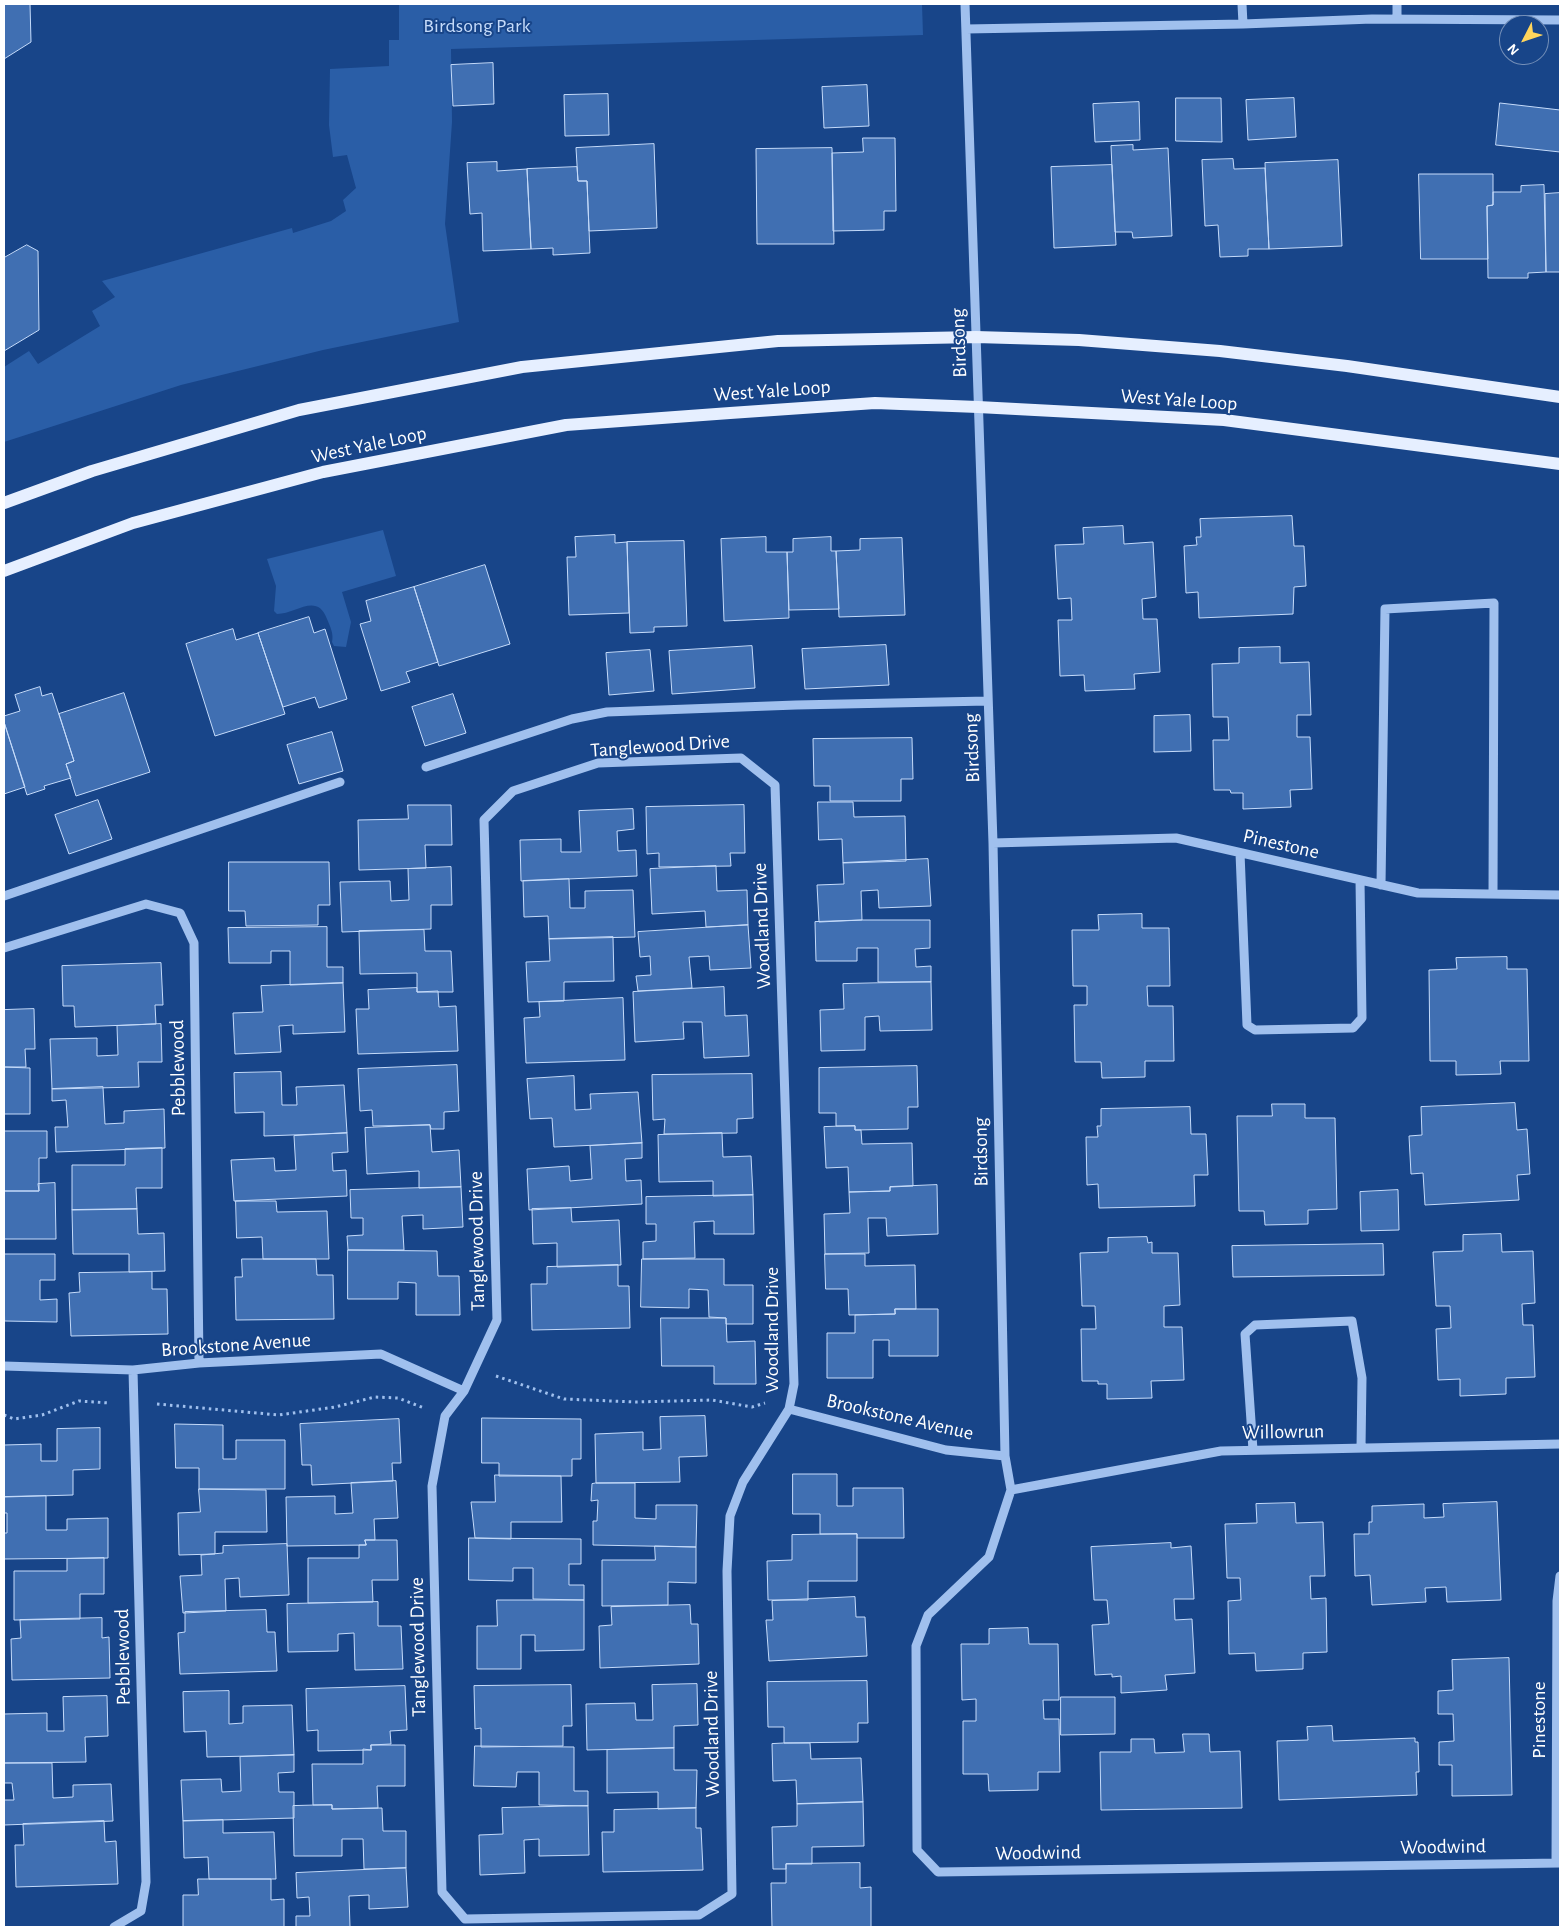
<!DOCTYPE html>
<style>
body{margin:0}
#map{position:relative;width:1564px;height:1931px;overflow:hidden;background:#184589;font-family:"Alegreya Sans",sans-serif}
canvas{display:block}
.frame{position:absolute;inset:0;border:5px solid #fff;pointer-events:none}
.north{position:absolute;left:1499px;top:15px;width:50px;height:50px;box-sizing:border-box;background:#184589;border:1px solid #748fb8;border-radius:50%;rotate:229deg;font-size:14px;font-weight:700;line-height:20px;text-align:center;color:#fff}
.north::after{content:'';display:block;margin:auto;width:18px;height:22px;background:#ffd55c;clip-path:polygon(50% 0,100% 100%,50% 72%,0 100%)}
</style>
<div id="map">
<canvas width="1564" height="1931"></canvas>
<div class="frame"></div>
<div class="north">N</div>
</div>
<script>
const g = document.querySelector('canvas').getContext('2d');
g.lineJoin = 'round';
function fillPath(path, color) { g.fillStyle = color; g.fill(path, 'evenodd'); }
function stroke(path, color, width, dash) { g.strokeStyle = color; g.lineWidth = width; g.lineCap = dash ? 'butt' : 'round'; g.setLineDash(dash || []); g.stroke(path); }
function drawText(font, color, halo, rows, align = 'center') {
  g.font = font + ' "Alegreya Sans",sans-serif'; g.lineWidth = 4; g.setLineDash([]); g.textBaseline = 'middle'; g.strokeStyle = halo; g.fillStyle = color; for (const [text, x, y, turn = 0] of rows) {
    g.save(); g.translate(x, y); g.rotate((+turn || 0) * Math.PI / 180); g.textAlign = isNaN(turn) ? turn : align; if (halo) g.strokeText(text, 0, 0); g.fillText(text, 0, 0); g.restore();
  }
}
fillPath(new Path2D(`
 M399,4h523l1,31 -472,14 1,73 -7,102 14,98 -136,28 -142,35 -177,57v-75l25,-16 9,13 62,-38 -8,-15 23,-14 -13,-16 190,-53 1,5 38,-12 15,-10 -3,-11 13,-12 -9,-33 -14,2 -4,-32 1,-56 59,-3v-26h10z
 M383,530l13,46 -54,16 9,30 -5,25 -12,-1 -2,-4c2,-8 -2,-16 -5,-23 -10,-27 -31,-5 -50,-5l-3,-3 2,-25 -9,-27z`), '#2a5ea7');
const building = new Path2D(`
 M4,4h26l1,38 -27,17z
 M493,63l1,41 -41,2 -2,-41z
 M867,85l2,41 -45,2 -2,-41z
 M608,94l1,41 -44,1 -1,-41z
 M1176,98h45l1,44 -46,-1z
 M1294,98l2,39 -48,3 -2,-40z
 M1139,102l1,38 -45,2 -2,-38z
 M1500,103l60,7v42l-64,-7z
 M863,138h32l1,73h-12v19l-51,1 -1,-78 31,-1z
 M654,144l3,84 -68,3 -2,-50h-9l-2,-33z
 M1133,145v5l35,-2 4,88 -39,2 -1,-6h-17l-4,-86z
 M832,148l2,96h-77l-1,-95z
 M1233,159l1,10 31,-1 4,81h-21v7l-28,1 -2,-32 -13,1 -3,-66z
 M1338,160l4,86 -73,3 -4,-86z
 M497,162v9l30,-2 4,80 -48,2 -1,-38 -12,1 -3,-51z
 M1112,165l4,80 -62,3 -3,-81z
 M577,167l1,14h9l3,72 -37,2v-7l-22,1 -4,-80z
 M1419,174h74v31l-6,1 1,53h-67z
 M1544,185l2,87 -18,1v5h-40l-1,-72 6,-1v-13h28v-6z
 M1560,193v79h-14l-1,-78z
 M27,245l11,6 1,79 -35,21v-93z
 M1292,516l2,30h10l2,40 -12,1 -1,27 -94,4 -1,-26 -12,1 -2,-47 13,-1 -1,-8h5l-1,-18z
 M1123,526l1,18 29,-2 3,55 -14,2 1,20h14l3,53 -26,2 1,15 -50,2 -1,-16 -24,1 -2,-56h14l-1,-22 -13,1 -3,-54 29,-1 -1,-16z
 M615,535v8l12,-1 2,71 -60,2 -2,-58h9l-1,-20z
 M766,537v15h21l2,66 -65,3 -3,-82z
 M831,537v14h5l3,58 -50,1 -2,-58h6v-13z
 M902,538l3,77 -66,2 -3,-66 24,-1v-11z
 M684,541l3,85 -33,1v5l-24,1 -3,-91z
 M485,565l25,79 -71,22 -25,-79z
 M414,587l24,75 -32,10 4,10 -29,9 -21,-67 11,-3 -5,-20z
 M309,617l5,16 11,-4 22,70 -28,9 -4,-11 -32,10 -25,-74z
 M233,629l3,11 22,-7 27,81 -70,22 -29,-92z
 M886,645l3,40 -84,4 -3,-40z
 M752,646l3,42 -83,6 -3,-43z
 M1280,647v16l29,-1 2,53h-14v22h13l2,52 -22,1 1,17 -48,2v-16h-12l-1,-3h-16l-1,-50h16l-1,-23h-15l-1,-53 27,-1v-15z
 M650,650l4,41 -45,4 -3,-42z
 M40,687l2,9 10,-3 22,68 -8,3 5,14 -27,8 1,3 -18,6 -23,-73v-6l16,-5 -5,-16z
 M124,693l26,79 -74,24 -10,-32 8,-3 -15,-47z
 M453,694l13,39 -41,13 -13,-39z
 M1190,715l1,36 -37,1v-36z
 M4,722l21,65 -21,7z
 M332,732l11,39 -44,13 -12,-39z
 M912,738l1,41h-12v22h-71v-15h-16l-1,-47z
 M98,800l14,39 -43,15 -14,-39z
 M818,802h35l1,15 51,-1 1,45 -63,2 -1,-24 -23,1z
 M408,805h43l1,40h-27l1,23 -67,2 -1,-50 50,-1z
 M744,805l1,48h-15l1,13 -72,1v-14l-12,1 -1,-47z
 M633,809l1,20 -17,2 1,20 18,-1 1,26 -116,5 -1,-41 41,-1v13h20l-2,-41z
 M928,859l3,47 -52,2 -1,-18 -17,1 1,29 -43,2 -2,-37 27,-1 -1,-21z
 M229,862h100l1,43h-12v20l-72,1 -1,-15h-16z
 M716,866l1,25 30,-1 1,35 -42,2 -1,-16 -53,3 -2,-45z
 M451,867l1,38h-21v24l-89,3 -2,-50 50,-1 1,20 18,-1 -1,-31z
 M569,879l1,29h15v-17l48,-1 2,47 -86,2 -1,-23 -24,1 -1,-36z
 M1142,914v14h27l1,58h-23l1,20h25l1,55h-29v16l-43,1 -1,-16h-26l-1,-57h13v-19h-14l-1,-56h27l-1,-15z
 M862,920h68v28l-15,1 1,18 15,-1v16h-53v-34h-21v13h-41l-1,-39z
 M748,925l3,43 -41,2 -1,-14 -20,1 3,31 -54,3 -2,-15 15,-1 -1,-19 -10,1 -2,-25z
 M327,927v40h16v16l-53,2v-34h-19v12h-42l-1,-35z
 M424,930l1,21h26l2,41h-36v-19l-57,1 -1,-43z
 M613,937l1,44 -50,1v19l-36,1 -2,-40 24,-1 -1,-22z
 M1507,957v12h20l2,92h-29l1,13 -45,1v-14h-26l-1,-91 28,-1 -1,-11z
 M161,963l2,42h-8l1,19 -81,3 -1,-21h-11l-1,-40z
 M931,982l1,48 -52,1 -1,-15 -14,1v33l-44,1 -1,-41 24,-1 -1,-25z
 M343,983l2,49 -52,2v-9l-14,1 2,26 -46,2 -2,-41 30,-1 -2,-26z
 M724,987l1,29 22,-1 2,41 -45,2 -2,-36h-19l1,17 -49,3 -2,-50z
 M417,988v4l21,-1 1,16 17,-1 2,45 -100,3 -2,-45h13l-1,-19z
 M623,998l2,62 -99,3 -2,-45 16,-1 -1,-15z
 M34,1009l1,40h-10l1,18h-22v-57z
 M161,1024l1,38h-24l1,25 -87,2 -2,-50 47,-1v18l21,-1 -1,-29z
 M457,1065l2,46 -15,1v17h-13l-1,-4 -57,1 -1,-16 -12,1 -2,-42z
 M917,1066l1,41h-10v22l-53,1v-4h-19v-13h-17v-45z
 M4,1067l26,1v46h-26z
 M281,1072l1,33h15l-1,-18 48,-2 3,48 -83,3v-24l-29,1 -1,-40z
 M752,1074l1,44 -16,1v14l-73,1 1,-15 -12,1 -1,-45z
 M574,1076l1,34 16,-1 -1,-15 48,-2 4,51 -88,4 -2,-29 -22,1 -3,-40z
 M103,1087l2,37 19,-1v-12l40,-2 1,39 -109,4 -1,-25h13l-2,-27 -14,1v-12z
 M1515,1103l2,27 10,-1 3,45 -13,1 2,25 -94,5 -2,-32 -12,1 -2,-38 13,-1 -1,-28z
 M1272,1104h33v14h30l2,91 -29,1v14l-43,1 -1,-14h-25l-2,-95h35z
 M1190,1107l1,27h15l2,41h-14l1,31 -96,2 -1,-24 -11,1 -1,-48h12l-1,-11h4v-17z
 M430,1125l2,27 27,-2 2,37 -42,1v-17l-52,3 -2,-46z
 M855,1126v4h6l1,14 50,-1 1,43 -23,1v4l-41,1 -1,-25 -22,1 -2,-41z
 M4,1131h43v27h-8v33h-35z
 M347,1133l1,19 -16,1 1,18 13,-1 1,26 -113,5 -3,-41 43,-2 1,13 21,-1 -2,-34z
 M722,1133l1,24 28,-1 2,39 -40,1v-15l-54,1 -1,-47z
 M642,1143v15l-17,1 1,22 15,-1 1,24 -113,6 -2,-41 42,-3 1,15 22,-2 -2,-33z
 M162,1148v40h-26l1,21 -65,1v-45h53v-16z
 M55,1183l1,56h-52v-48h35l-1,-7z
 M937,1185l1,49 -51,2 -1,-18h-18l1,35 -44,1 -1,-40 26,-1 -1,-21 41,-1v-4z
 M461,1187l2,40 -40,2v-14l-21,1 2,34h-56l-1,-14 16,-1v-17h-12l-1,-28z
 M1398,1190l1,40 -38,1 -1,-39z
 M753,1195l1,39h-40v-13l-20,1 1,36 -52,1v-17l13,-1v-17h-10v-27z
 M236,1201h40l1,11 50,-1 2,48h-66l-1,-22 -25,1z
 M571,1208l1,14 47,-2 2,45 -64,2v-24l-24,1 -1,-35z
 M137,1209l1,25 26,-1 1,38 -36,1v-18h-56l-1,-44z
 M1501,1234l1,18 31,-1 2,52 -13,1 1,21h10l2,52 -29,1v16l-46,2v-17l-22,1 -2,-51 15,-1 -1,-22h-14l-3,-54 30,-1v-16z
 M1147,1237l1,6 4,-1v11h26l2,52 -16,1v21h18l2,53 -33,1 1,17 -45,1v-15h-9v-3h-16l-1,-52h15l-1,-23h-13l-2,-53 28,-1v-14z
 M1383,1244l1,31 -151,2 -1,-31z
 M348,1250l89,1 1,25h21l1,39h-44v-32l-18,-1v17h-50z
 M4,1254h51v26h-15v20l17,-1v23l-52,-1z
 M825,1254h40v12l50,-1 1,44h-21v5l-46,1 -1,-26h-22z
 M242,1259h74l1,16h16l1,44 -98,1 -1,-43h7z
 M642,1259h82v26h29v39h-27v-6l-17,-1 -1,-27 -19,-1v19l-48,-1z
 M618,1265v21h11l1,42 -98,2 -1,-46h16v-17z
 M152,1272v17h15l1,45 -97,2 -2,-43 11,-1 -1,-19z
 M895,1309h43v47h-49v-16h-16v38h-46v-45h28v-18l40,-1z
 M661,1318h65l1,24 28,-1 1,43h-42v-18h-52z
 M705,1416l2,40 -28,1 1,25 -84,1 -1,-49 48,-2v18l18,-1 -1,-32z
 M482,1418l99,1v40h-9v17h-73v-13h-17z
 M399,1419l2,44h-9l1,18 -81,4 -1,-20h-9l-2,-41z
 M175,1424l48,1v34h13v-19h49v49h-86v-21h-23z
 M100,1428v41l-27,1v25l-69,2v-52l37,-1v17h16v-32z
 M793,1474h44v32h16v-18h50l1,50h-47v-4h-37v-20h-27z
 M495,1475l66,1 1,46h-51v17l-36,-1 -4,-36h24z
 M396,1481l2,37 -24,1 1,21h-10l1,5 -79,1 -1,-49 49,-1v18l18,-1 -2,-30z
 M596,1483h39v35l21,1v-14h41l-1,42 -103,-2v-24h4l1,-21 -7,1 1,-17z
 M199,1489l67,1 1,42h-52v22l-36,1 -1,-42 22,-1z
 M46,1496v34h21v-11l41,-1v40l-104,1v-26h3v-20h-3v-16z
 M1497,1502l4,98 -54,2 -1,-15 -21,1 1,14 -54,3 -2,-30 -15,1 -1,-42h15v-12h3v-16l52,-2v14l20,-1 -1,-13z
 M1295,1503l1,20 27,-1 2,54h-15l1,23 15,-1 1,54 -24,1v16l-47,2 -1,-18 -26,1 -1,-53 13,-1 -1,-22h-13l-2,-54 32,-1 -1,-19z
 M857,1534v47h-49v19h-40l-1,-39 25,-1v-25z
 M469,1538l112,1v25h-12v21h15v15l-51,-1v-31h-20v13l-44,-1z
 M365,1540h32l1,40h-26l1,22 -65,1v-45h51v-13h7z
 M1171,1543v5l20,-2 3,53h-20l1,21 17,-1 3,54 -30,2 2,15 -46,3v-17l-9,1v-3l-17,1 -3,-50 17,-1 -2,-24h-13l-3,-53z
 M287,1544l2,51 -49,2 -1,-19 -14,1 1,32 -43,2 -3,-37 22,-1 -1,-20 22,-2v-7z
 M655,1546l41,1v36l-28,-1v23l-66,1v-46h53z
 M104,1558v36h-24v25l-66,1v-49h53v-12z
 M855,1597l1,20h9l2,39 -98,5 -3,-41h7l-1,-19z
 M497,1600h87v50l-49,1v-16h-14v34h-44v-43h20z
 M378,1602v24h23l2,43 -48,1 -1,-37 -16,1v17l-50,1 -1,-48z
 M690,1605l1,19h7l1,40 -99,4 -1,-42 13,-1 -1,-18z
 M266,1610l1,22h8l2,39 -97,3 -2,-41 7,-1v-20z
 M102,1618v20l7,-1 1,41 -98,2 -1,-41 10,-1 -1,-18z
 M1028,1628l1,16h29l1,56h-16l1,19h15l1,53h-22v18l-49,1 -1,-17h-25v-53h13v-22l-14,1 -1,-56h28v-15z
 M1509,1658l3,137 -60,1v-31h-13v-23l15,-1 -1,-27h-15v-23l15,-1 -1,-30z
 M867,1681l1,42h-10v19l-74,1v-16h-16l-1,-45z
 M697,1684l1,41 -24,1v22l-87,2 -1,-46 49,-1 1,17h17l-1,-35z
 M571,1685l1,41h-9v20l-82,1v-19l-6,1 -1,-43z
 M405,1686l2,44 -17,1 1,13 -20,1v5l-53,1v-21l-11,1 -1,-42z
 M229,1691v33l14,-1v-17l49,-1 2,50 -87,2 -1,-26 -22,1 -1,-40z
 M107,1696l1,40 -23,1 1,25 -82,1v-49l43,-1v18h17l-1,-34z
 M1061,1697h54v37l-54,1z
 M1332,1726l1,15 82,-3v4h3l1,30h-3l1,23 -138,5 -2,-59 31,-1 -1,-13z
 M1183,1734h26l1,18 30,-1 2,57 -141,2 -1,-58h31v-13h23l1,14 29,-1z
 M784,1743h26l1,16 50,-1 2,44 -66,2 -1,-24 -23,1 -1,-37z
 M371,1745h34v41h-28l1,22 -46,1v-4h-19l-1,-41h51v-15l8,1z
 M475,1746l99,1v44h14v15l-49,-1v-33h-22l-1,15 -42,-1z
 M674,1748v22h23l-1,38 -38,1v-17l-51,1v-43z
 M294,1755v17l-16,1 1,19h15v26l-111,3 -2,-41 40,-1 1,13 19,-1 -1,-34z
 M4,1763h48l1,35 20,-1v-12l38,-1 2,37 -109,4v-25h10l-2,-17h-8z
 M863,1802l1,44 -52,1v17h-26v5h-13l-1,-42 25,-1v-22z
 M332,1805v4l50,-1 1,23h23v37l-42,1 -1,-30h-21v17h-48l-1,-50z
 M588,1806l1,49 -50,1v-17l-15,1 1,33 -45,2 -1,-40 24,-1 -1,-26z
 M696,1808v20h5l2,42 -100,2 -1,-40h12v-22z
 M223,1820v13l51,-1 2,47h-67l-1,-22 -24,1 -1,-37z
 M104,1821l1,21 11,-1 2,43 -102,3 -1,-42h9l-1,-21z
 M860,1863v25l11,-1v40h-99l-1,-44h15v-19z
 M406,1868l2,39 -39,2v-14l-20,1 1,31h-54v-11h14l-1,-19 -12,1 -1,-25z
 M198,1879h73v21l13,-1v28h-101v-32h15z`);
fillPath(building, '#406fb2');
stroke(building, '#c5dbfa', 1);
stroke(new Path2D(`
 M496,1376l68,23 72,3 76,-2 40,7 13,-4
 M157,1404l122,11 56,-8 40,-10 23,1 26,10
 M4,1415l10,4 28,-4 37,-14 31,2`), '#a0c0ee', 3, [2.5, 4]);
stroke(new Path2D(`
 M965,4l28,839 12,613 6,34 -22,67 -61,58 -12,31 1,204 21,22 622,-9
 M1242,4l1,20
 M1397,4v15
 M966,29l277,-5 129,-5 188,1
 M741,758l34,27 19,599 -5,25 -46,73 -13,34 -3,55 5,323 -33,21 -234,4 -23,-27 -10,-406 13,-70 19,-25 33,-71 -13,-500 29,-29 85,-28z
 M426,767l146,-48 35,-7 189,-7 192,-4
 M993,843l183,-5 242,55 142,2
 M1240,853l7,172 8,5 98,-2 9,-10 -2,-138
 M1381,885l4,-276 109,-6 -1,291
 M4,896l336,-114
 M4,948l142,-44 34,9 14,30 5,420
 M4,1366l129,4 66,-7 182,-9 83,37
 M789,1409l157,41 59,6
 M1253,1450l-8,-116 10,-9 97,-4 10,57 -1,70
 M1011,1490l210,-39 339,-7
 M1556,1863l1,-262 3,-25
 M114,1927l27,-16 5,-29 -13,-512`), '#a0c0ee', 9);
stroke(new Path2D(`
 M4,503l88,-32 207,-61 223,-43 256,-26 198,-4 103,3 141,11 127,15 213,31
 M4,571l129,-48 190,-51 243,-47 164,-12 145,-10 103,4 246,13 336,44`), '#e6efff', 12);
drawText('20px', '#c5dbfa', '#184589', [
 ["Birdsong Park",477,26]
]);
drawText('20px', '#fff', '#184589', [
 ["Birdsong",959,343,-92],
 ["West Yale Loop",772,391,-4],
 ["West Yale Loop",1179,400,4],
 ["West Yale Loop",369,445,-12],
 ["Tanglewood Drive",660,746,-4],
 ["Birdsong",972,748,-92],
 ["Pinestone",1281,844,13],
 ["Woodland Drive",762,926,-92],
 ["Pebblewood",178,1068,-91],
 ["Birdsong",981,1152,-91],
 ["Tanglewood Drive",477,1241,-91],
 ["Woodland Drive",772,1330,-90],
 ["Brookstone Avenue",236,1345,-4],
 ["Brookstone Avenue",900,1417,13],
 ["Willowrun",1283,1432,-1],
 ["Tanglewood Drive",418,1647,-91],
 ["Pebblewood",123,1657,-91],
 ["Pinestone",1539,1720,-90],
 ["Woodland Drive",712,1734,-91],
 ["Woodwind",1443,1847,-1],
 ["Woodwind",1038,1853,-1]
]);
</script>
